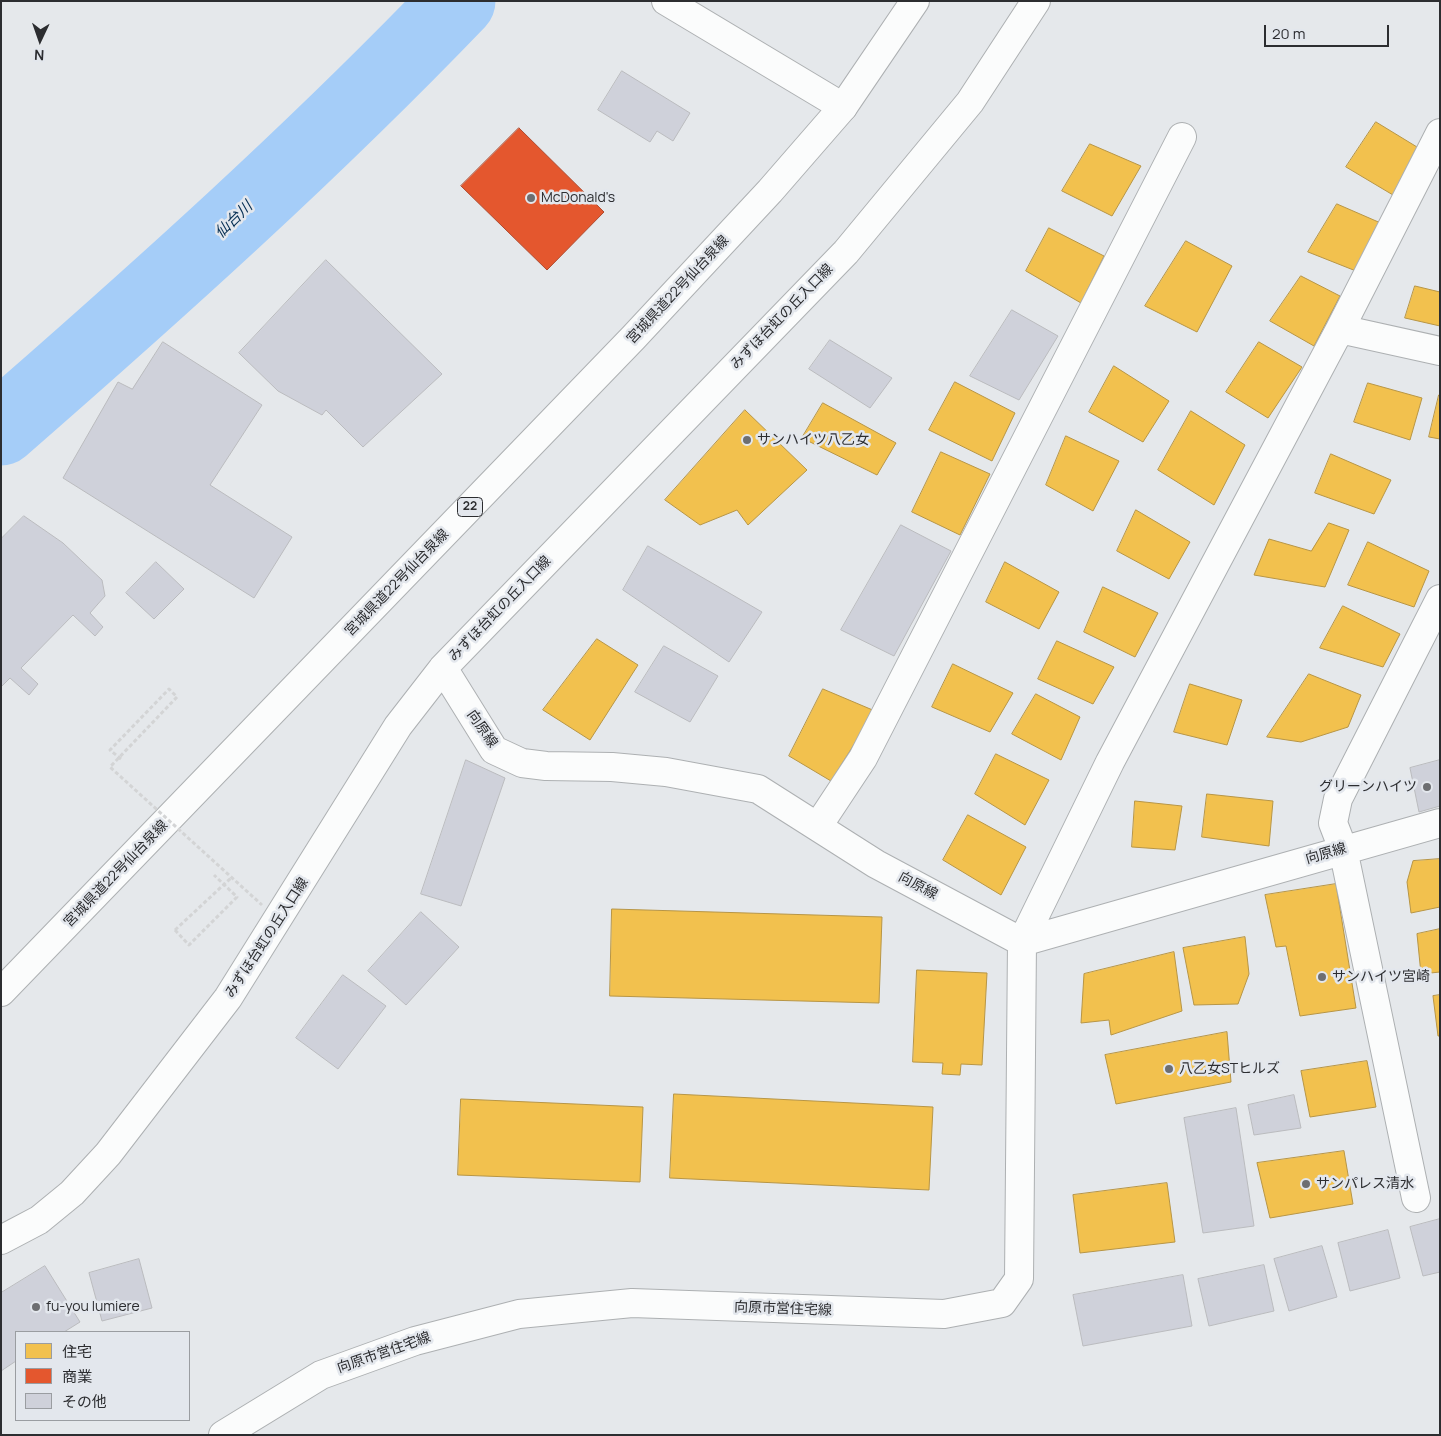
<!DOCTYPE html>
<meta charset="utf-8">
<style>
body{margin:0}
#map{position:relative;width:1441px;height:1436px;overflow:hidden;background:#e5e8eb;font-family:Manrope,"Noto Sans JP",sans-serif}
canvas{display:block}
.frame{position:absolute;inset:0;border:2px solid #2c2d30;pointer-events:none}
.legend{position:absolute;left:15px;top:1331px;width:175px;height:90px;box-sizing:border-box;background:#e3e7ed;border:1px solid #9a9da1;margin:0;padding:6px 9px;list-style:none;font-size:15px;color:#2c2d30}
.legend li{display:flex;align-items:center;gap:10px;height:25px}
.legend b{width:25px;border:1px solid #9a9da1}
.north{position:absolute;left:15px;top:15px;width:50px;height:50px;-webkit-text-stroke:4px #e3e7ed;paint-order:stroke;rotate:183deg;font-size:14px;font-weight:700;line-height:20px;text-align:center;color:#2c2d30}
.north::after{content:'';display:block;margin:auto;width:18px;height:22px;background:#2c2d30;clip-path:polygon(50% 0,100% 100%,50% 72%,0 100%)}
.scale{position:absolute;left:1264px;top:25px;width:125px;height:22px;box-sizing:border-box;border:2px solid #2c2d30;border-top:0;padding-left:6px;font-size:15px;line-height:18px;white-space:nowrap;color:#2c2d30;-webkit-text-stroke:4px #e3e7ed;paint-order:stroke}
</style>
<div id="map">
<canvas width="1441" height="1436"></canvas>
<div class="frame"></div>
<ul class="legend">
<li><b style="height:14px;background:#f2c14e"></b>住宅</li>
<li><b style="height:14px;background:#e4572e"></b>商業</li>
<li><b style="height:14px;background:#cfd1da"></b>その他</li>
</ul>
<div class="north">N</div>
<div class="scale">20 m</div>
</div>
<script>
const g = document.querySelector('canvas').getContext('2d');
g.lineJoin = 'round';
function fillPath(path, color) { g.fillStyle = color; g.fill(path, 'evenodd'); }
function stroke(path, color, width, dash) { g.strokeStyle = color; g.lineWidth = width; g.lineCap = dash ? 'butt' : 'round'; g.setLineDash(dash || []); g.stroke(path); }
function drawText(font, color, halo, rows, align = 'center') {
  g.font = font + ' Manrope,"Noto Sans JP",sans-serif'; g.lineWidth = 5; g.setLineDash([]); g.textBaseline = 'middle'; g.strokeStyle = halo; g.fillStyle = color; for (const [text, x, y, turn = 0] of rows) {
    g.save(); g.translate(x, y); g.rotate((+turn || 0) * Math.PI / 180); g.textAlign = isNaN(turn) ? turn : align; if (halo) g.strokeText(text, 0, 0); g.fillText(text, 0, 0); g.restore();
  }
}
const homes = new Path2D(`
 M1376,122l41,25 -24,48 -47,-28z
 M1090,144l51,22 -29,50 -50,-25z
 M1337,204l46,20 -27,47 -48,-19z
 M1049,228l55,28 -23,47 -55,-32z
 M1186,241l46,25 -35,66 -52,-26z
 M1301,276l39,20 -26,50 -44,-25z
 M1415,286l25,6v34l-35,-8z
 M1259,342l43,25 -34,51 -42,-26z
 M1114,366l55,35 -26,41 -54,-30z
 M955,382l60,31 -23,48 -63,-31z
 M1368,383l54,15 -12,42 -56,-18z
 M1439,395h1v44l-11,-2z
 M823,403l73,40 -19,32 -75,-37z
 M745,410l62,60 -59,55 -11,-15 -37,15 -35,-25z
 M1191,411l54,34 -31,60 -56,-35z
 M1066,436l53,25 -26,50 -47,-26z
 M941,452l49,22 -30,61 -48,-23z
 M1331,454l60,26 -17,34 -59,-21z
 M1136,510l54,32 -21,37 -52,-28z
 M1329,523l20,7 -24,57 -71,-12 15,-36 42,12z
 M1368,542l61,29 -15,36 -66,-22z
 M1005,562l54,30 -20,37 -53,-27z
 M1103,587l55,26 -23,44 -51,-25z
 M1343,606l57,28 -17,33 -63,-19z
 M597,639l41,26 -48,75 -47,-30z
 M1057,641l57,26 -21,37 -55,-25z
 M953,664l60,29 -23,39 -58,-25z
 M1309,674l52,21 -13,32 -47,15 -34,-5z
 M1190,684l52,16 -15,45 -53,-13z
 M823,689l52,22 -44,70 -42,-25z
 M1036,694l44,23 -19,43 -49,-26z
 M996,754l53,26 -24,45 -50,-31z
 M1207,794l66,7 -4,45 -67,-9z
 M1135,801l47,5 -7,44 -43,-3z
 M968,815l58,32 -25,48 -58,-35z
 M1440,859v48l-29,6 -4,-31 6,-21z
 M1336,884l20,124 -56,8 -14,-70 -10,1 -11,-52z
 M612,909l270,8 -3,86 -269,-7z
 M1440,929v43l-19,2 -4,-40z
 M1245,937l4,37 -11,30 -44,1 -11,-57z
 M1174,952l8,59 -71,24 -2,-15 -28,3 3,-49z
 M917,970l70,3 -5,92 -21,-1 -1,11 -18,-1 1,-11 -30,-1z
 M1440,995v41h-2l-5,-40z
 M1227,1032l4,50 -115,22 -11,-49z
 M1367,1061l9,46 -66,10 -9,-46z
 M674,1094l259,13 -4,83 -259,-12z
 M461,1099l182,8 -3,75 -182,-7z
 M1344,1151l9,53 -83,14 -13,-55z
 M1167,1183l8,59 -95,11 -7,-58z`);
fillPath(homes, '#f2c14e');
stroke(homes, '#b79545', 1);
const shops = new Path2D(`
 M519,128l85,84 -57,58 -86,-84z`);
fillPath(shops, '#e4572e');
stroke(shops, '#ad4a2f', 1);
stroke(new Path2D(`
 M1,428c157,-137 312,-276 457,-427`), '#a5cdf8', 75);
const building = new Path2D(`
 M622,71l68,42 -17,28 -16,-10 -7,11 -52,-32z
 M326,260l116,114 -79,73 -37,-37 -4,5 -44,-24 -39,-38z
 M1012,310l46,26 -39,64 -49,-24z
 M830,340l62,38 -22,30 -61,-39z
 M163,342l99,63 -52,80 82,52 -38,61 -191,-120 55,-96 14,7z
 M24,516l39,27 39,37 3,16 -15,17 13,14 -8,9 -22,-21 -52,53 17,16 -9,11 -19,-17 -9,9v-148z
 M901,525l50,26 -57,105 -53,-26z
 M648,546l114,66 -33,50 -106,-72z
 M156,562l28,27 -30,30 -28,-26z
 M664,646l54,30 -28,46 -55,-30z
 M466,760l39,18 -44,128 -40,-12z
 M1440,760v46l-21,6 -9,-44z
 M421,912l38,35 -53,58 -38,-34z
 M343,975l43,31 -48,63 -42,-31z
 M1294,1095l7,33 -47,7 -6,-30z
 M1236,1108l18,118 -51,7 -19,-115z
 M1440,1219v53l-17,4 -13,-49z
 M1388,1230l12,48 -50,13 -12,-48z
 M1322,1246l15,51 -48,14 -15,-52z
 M139,1259l13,49 -50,13 -13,-48z
 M1264,1265l10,46 -65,15 -11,-47z
 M45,1266l35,56 -16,10h-48v29l-15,10v-78z
 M1183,1275l9,51 -109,20 -10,-51z`);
fillPath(building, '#cfd1da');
stroke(building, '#babbbe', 1);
const minor = new Path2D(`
 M666,1l177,106
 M1340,329l100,22
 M443,668l51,82 28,13 24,3 66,1 54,5 92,17 118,75 146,78 418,-119
 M818,826l45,-68 319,-621
 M1416,1198l-73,-349 -10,-26 5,-24 102,-200
 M1,1240l38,-20 33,-27 36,-39 120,-156 170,-272 45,-58 403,-416 124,-150 66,-101
 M223,1435l98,-60 94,-34 104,-27 113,-11 312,11 58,-11 17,-24 3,-337 88,-180 230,-433 100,-196`);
const major = new Path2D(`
 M1,992l632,-654 137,-147 73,-84 72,-106`);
stroke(minor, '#adb0b2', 30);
stroke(major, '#adb0b2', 30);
stroke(new Path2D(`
 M121,759l-11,-9 59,-61 8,8
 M175,930l14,15 48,-48 -23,-22`), '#d3d4d5', 3, [4, 2.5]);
stroke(minor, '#fbfcfc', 28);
stroke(major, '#fbfcfc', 28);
stroke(new Path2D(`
 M177,697l-67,70 152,138
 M175,930l57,-53`), '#d3d4d5', 3, [4, 2.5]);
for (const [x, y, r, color] of [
 [531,198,5,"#6d6e71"],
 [747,440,5,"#6d6e71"],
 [1427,787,5,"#6d6e71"],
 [1322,977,5,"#6d6e71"],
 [1169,1069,5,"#6d6e71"],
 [1306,1184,5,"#6d6e71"],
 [36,1307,5,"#6d6e71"]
]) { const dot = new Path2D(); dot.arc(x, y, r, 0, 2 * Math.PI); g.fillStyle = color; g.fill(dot); stroke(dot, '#e3e7ed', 2); }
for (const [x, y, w] of [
 [470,507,25]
]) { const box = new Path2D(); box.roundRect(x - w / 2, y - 9.5, w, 19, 4); g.fillStyle = '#e3e7ed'; g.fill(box); stroke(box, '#2c2d30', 1); }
drawText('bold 12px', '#2c2d30', null, [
 ["22",470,507]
]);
drawText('14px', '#2c2d30', '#e3e7ed', [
 ["McDonald's",541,198],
 ["サンハイツ八乙女",757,440],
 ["グリーンハイツ",1417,787,"right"],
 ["サンハイツ宮崎",1332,977],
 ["八乙女STヒルズ",1179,1069],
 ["サンパレス清水",1316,1184],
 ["fu-you lumiere",46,1307]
], 'left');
drawText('14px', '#2c2d30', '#e3e7ed', [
 ["宮城県道22号仙台泉線",678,290,-47],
 ["みずほ台虹の丘入口線",782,317,-46],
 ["宮城県道22号仙台泉線",397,583,-46],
 ["みずほ台虹の丘入口線",500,609,-46],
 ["向原線",482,729,55],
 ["向原線",1326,854,-16],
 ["宮城県道22号仙台泉線",116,874,-46],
 ["向原線",918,886,28],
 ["みずほ台虹の丘入口線",267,938,-57],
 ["向原市営住宅線",783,1309,2],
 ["向原市営住宅線",384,1353,-19]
]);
drawText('italic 15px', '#032c51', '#e3e7ed', [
 ["仙台川",234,220,-44]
]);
</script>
